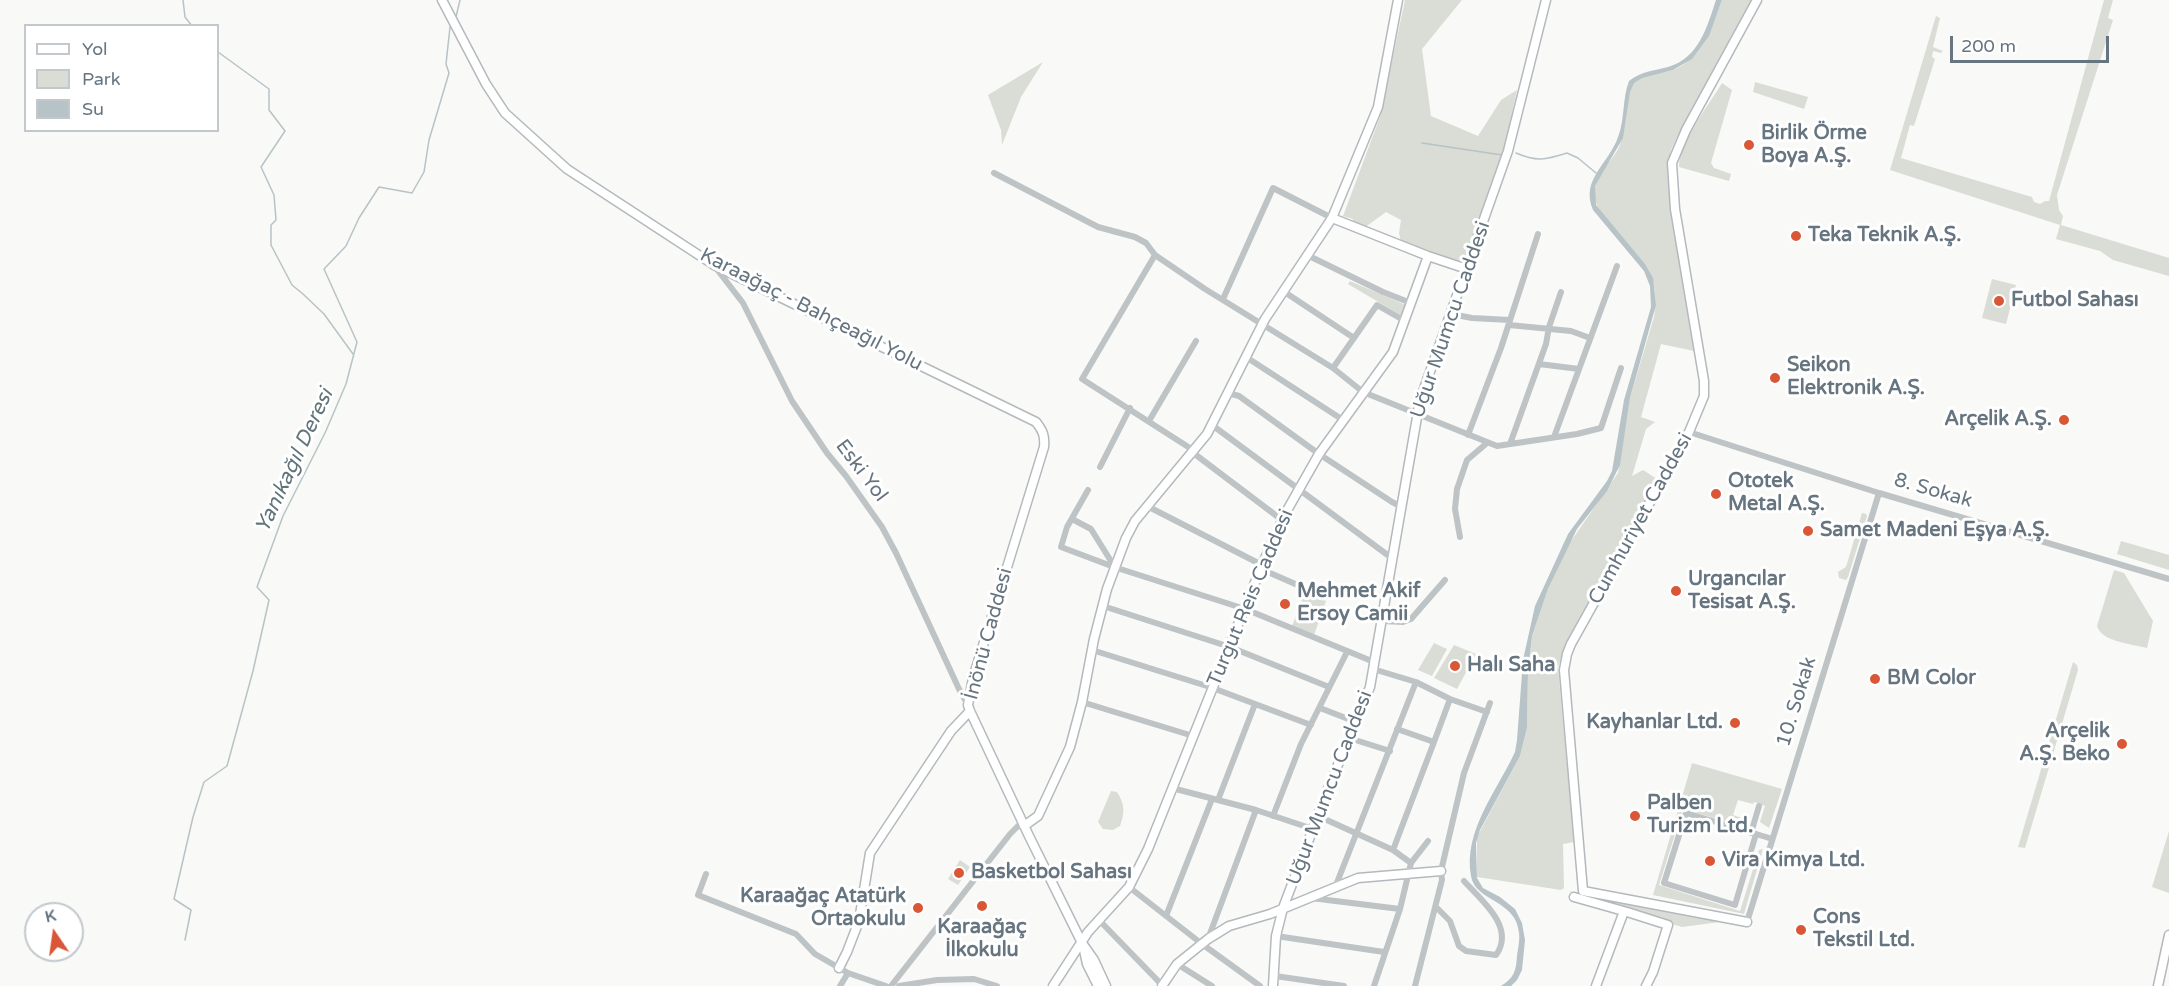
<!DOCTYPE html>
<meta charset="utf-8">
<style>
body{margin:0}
#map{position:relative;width:2169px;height:986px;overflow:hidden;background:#f9f9f7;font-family:"Varela Round",sans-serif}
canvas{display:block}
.legend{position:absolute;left:24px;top:24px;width:195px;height:108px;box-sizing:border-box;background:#fff;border:2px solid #c2c8cc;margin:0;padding:8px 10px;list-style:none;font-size:18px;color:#667580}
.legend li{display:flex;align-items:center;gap:12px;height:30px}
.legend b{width:30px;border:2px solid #c2c8cc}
.north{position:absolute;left:24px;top:902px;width:60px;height:60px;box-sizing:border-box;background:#fff;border:2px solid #c2c8cc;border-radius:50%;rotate:347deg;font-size:16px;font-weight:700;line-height:24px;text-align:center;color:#667580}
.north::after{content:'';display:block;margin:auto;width:21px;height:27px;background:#d95736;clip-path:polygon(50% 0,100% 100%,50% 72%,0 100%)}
.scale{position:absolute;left:1950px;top:36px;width:159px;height:27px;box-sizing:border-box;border:3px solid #667580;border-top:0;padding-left:8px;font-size:18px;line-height:21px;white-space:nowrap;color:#667580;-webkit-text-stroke:4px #fff;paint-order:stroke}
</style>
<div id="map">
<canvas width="2169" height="986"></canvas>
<ul class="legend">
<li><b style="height:8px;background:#fff"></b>Yol</li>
<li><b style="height:16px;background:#d9ddd6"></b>Park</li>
<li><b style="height:16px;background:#b7c3c7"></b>Su</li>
</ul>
<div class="north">K</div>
<div class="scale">200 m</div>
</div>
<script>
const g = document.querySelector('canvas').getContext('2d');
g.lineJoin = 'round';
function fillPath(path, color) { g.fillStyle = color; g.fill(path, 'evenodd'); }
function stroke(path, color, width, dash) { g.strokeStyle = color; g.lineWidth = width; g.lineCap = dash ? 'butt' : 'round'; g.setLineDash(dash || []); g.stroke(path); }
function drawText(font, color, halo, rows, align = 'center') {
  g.font = font + ' "Varela Round",sans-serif'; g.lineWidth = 6; g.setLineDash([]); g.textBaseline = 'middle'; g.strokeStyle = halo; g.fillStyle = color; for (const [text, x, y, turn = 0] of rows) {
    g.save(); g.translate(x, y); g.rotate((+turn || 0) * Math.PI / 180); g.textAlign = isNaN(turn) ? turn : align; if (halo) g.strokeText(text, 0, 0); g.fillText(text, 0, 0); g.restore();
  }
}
fillPath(new Path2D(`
 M1405,0h57l-40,49 9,67 47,20 23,-36 16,-10 -14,64 -39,111 -63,-23 -2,-9 2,-13 -15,-8 -22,16 -12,-5 1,-4 -10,-3 37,-99z
 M1722,0h30l-76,139 -5,11 -4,21 7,59 20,121 -33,-7 -20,73 14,5 -9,7 -14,47 11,-6 14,9 -91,164 -8,24 16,175 -11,2 1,44 -3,2 -84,-13v-40l43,-81 7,-28 1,-56 4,-36 16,-47 21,-45 49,-71 12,-75 24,-81c2,-13 2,-29 -3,-41 -11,-27 -59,-57 -57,-85 1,-17 18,-29 25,-44 8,-17 3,-53 16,-66 8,-7 25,-8 35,-10 30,-9 42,-44 52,-71z
 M2104,0h9l-5,18 5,2 -56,175 2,15 4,6 -2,9 108,33v18l-56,-16 -13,-9 -44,-12 4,-14 -170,-55 46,-154 4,2 -7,29 10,4 -2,2 -8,-2 -1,6 3,2 -21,67 -4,-1 -9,33 131,39 2,5 6,2 5,-3h4z
 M1043,62l-22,35 -19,48 -1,-15 -13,-35z
 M1755,82l53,15 -4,12 -51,-17z
 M1722,83l10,7 -21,73 3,5 17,6 -2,7 -50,-14c0,-25 30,-62 43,-84z
 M1992,279l24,6 -10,39 -24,-6z
 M1350,281l56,24 -4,11 -54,-32z
 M1862,513l4,1 1,2 -19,61 -2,3 -7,-2 -1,-6 8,-5z
 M2121,541l48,14v15l-52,-16z
 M2114,570l10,3 29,48 -6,27c-15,-4 -45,-6 -50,-22z
 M1305,592l21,9 -12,34 -22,-9z
 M1434,643l13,6 -15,27 -14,-6z
 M1454,645l22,9 -19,35 -23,-11z
 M2073,662l4,3 1,5 -53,178 -7,-1z
 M1692,763l90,26 -13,39 -9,-6 5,-16 -11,-4 -1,2 -15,-4 -5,15 15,5 -3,7 -62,-18 -24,76 81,26 19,-61 4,-1 -19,65 -91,-19z
 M1111,791l6,1c8,13 8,20 3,34l-7,4 -10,-1 -5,-7z
 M2169,831v62l-17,-6z
 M960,860l10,7 -12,18 -10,-6z
 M1569,891l151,31 -38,5 -104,-30z`), '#d9ddd6');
fillPath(new Path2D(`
 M1716,0h6l-13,36 -17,23 -19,11 -31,8 -8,5 -4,9 -7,46 -28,48 1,19 49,59 8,14 3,27 -26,93 -10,67 -13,26 -30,38 -29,60 -16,47 -4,36 -1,56 -7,28 -40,74 -4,13 1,35 6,10 17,9 15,12 7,14 3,17 -3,30 -5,10 -6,6h-10c13,-8 15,-15 16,-30 1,-7 3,-16 2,-23 -3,-34 -44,-31 -48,-57 -8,-45 26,-85 44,-124l2,-12 6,-80 12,-54 33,-72 39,-53 5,-10 12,-71 27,-93 -1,-21 -6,-15 -51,-61c-13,-31 16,-46 25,-73 7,-17 4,-38 11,-56 12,-10 25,-10 39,-14 31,-9 39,-40 48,-67z`), '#b7c3c7');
stroke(new Path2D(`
 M183,0l2,17 7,9
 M456,17l4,-17
 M218,52l51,37v21l16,21 -24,36 13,28 2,25 -5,5v20l21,40 11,9 21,20 29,40
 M1422,143l80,12
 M1516,153c21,9 29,7 51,0l11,5 18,15
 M185,940l6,-30 -17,-11 19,-82 11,-35 23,-16 26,-95 16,-71 -12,-13 26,-71 42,-83 21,-49 11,-42 -33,-73 22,-23 13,-28 20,-31 33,6 12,-21 5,-32 20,-67 -3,-9 4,-37`), '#b7c3c7', 1.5);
const secondary = new Path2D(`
 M442,0l44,84 19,29 62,56 147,96 322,157c7,9 9,14 8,25l-71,231 -5,27 2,6 59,125 53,107 12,17 12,26
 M1332,218l96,38 39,13
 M1024,826l14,-10 32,-69 12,-45 12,-63 13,-50 19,-51 9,-17 72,-87 58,-115 67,-101 46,-111 20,-107
 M1574,897l53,15 41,13 -15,47 -7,14
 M1747,922l-164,-31 -19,-221 3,-16 4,-10 118,-212 15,-36v-15l-29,-172 -3,-46 14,-33 71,-130
 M1084,950l3,14 11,22
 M839,968l8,-16 12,-31 11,-68 81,-122 19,-20
 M1053,986l35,-54 41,-45 19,-38 114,-284 23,-51 34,-60 74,-102 35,-96
 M1162,986l15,-22 31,-25 21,-13 41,-12 88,-36 83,-7
 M1273,986l3,-50 7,-28 45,-119 42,-102 50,-287 88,-249 38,-151
 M1596,986l27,-72
 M2158,986l11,-51`);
stroke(secondary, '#b3b9bd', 11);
stroke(new Path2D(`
 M994,173l104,54 37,10 11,6 9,12 50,34 128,79 30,24 134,54 80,-12 24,-6 20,-60
 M1155,255l-73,124 111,71
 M1307,255l76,37 28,11
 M716,268l27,35 49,98 35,52 19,23 36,51 14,26 63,136 9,16
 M1283,291l71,47
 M1223,299l50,-111 59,30
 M1451,314l21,4 38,2
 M1509,325l62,6 19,7
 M1246,357l97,63
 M1539,364l40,5
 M1333,368l44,-63 28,16
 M1228,393l11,3 80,58 73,48 10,5
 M1149,421l47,-80
 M1212,425l181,134
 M1689,432l190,61 290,86
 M1468,435l33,-87 37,-114
 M1554,437l63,-171
 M1510,444l36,-100 3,-17 12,-35
 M1192,452l90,68
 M1100,467l30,-59
 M1088,490l-21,37 -6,20 53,20 131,42 129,53
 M1147,506l115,59
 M1072,519l19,10 23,37
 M1460,537l-5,-28 2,-20 10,-29 20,-17
 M1261,569l48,21
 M1103,606l127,41 99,40
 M1382,621l21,1 8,-3 34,-39
 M1092,650l118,37 101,38
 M1373,669l43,13 34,17 37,13
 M1082,702l111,34
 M1320,708l36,14
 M1397,729l37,13 16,-43
 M1349,738l41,13
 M1172,788l84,22 57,19
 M1218,800l37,-96
 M1273,816l28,-72 46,-92
 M1318,816l75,34 18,13
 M1751,833l8,-27
 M1756,834l-21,71 -71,-22 22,-70 80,24 6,2
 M1393,850l41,-108
 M706,874l-8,21 98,39 19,20 33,19 38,13
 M1336,885l80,-203
 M1129,887l73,57 58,42
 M1311,898l89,11
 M1436,907l14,14 9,25 7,5 30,4c20,-28 -15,-55 -32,-74
 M1166,916l46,-117
 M1099,920l64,66
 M1747,922l132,-429
 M1276,936l108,16
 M1208,939l48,-129
 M1177,964l35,22
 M1275,976l69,10
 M840,986l8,-13
 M891,986l119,-152 12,-12
 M899,986l38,-6 37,-1 23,7
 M1374,986l26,-77 11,-46 17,-22
 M1415,986l27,-106 -1,-9 23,-98 26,-70`), '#bec3c6', 6);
stroke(secondary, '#fff', 8);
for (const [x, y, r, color] of [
 [1749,145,6,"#d95736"],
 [1796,236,6,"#d95736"],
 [1999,301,6,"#d95736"],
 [1775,378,6,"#d95736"],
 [2064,420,6,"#d95736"],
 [1716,494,6,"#d95736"],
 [1808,531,6,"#d95736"],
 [1676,591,6,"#d95736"],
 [1285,604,6,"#d95736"],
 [1455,666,6,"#d95736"],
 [1875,679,6,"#d95736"],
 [1735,723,6,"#d95736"],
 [2122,744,6,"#d95736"],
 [1635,816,6,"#d95736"],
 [1710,861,6,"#d95736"],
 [959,873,6,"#d95736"],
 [982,906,6,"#d95736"],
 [918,908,6,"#d95736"],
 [1801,930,6,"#d95736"]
]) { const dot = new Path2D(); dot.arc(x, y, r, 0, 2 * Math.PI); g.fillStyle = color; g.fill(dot); stroke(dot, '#fff', 2); }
drawText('bold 20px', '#667580', '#fff', [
 ["Birlik Örme",1761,134],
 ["Boya A.Ş.",1761,157],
 ["Teka Teknik A.Ş.",1808,236],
 ["Futbol Sahası",2011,301],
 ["Seikon",1787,366],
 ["Elektronik A.Ş.",1787,389],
 ["Arçelik A.Ş.",2052,420,"right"],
 ["Ototek",1728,482],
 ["Metal A.Ş.",1728,505],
 ["Samet Madeni Eşya A.Ş.",1820,531],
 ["Urgancılar",1688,580],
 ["Tesisat A.Ş.",1688,603],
 ["Mehmet Akif",1297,592],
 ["Ersoy Camii",1297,615],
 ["Halı Saha",1467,666],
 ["BM Color",1887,679],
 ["Kayhanlar Ltd.",1723,723,"right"],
 ["Arçelik",2110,732,"right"],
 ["A.Ş. Beko",2110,755,"right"],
 ["Palben",1647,804],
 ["Turizm Ltd.",1647,827],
 ["Vira Kimya Ltd.",1722,861],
 ["Basketbol Sahası",971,873],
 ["Karaağaç Atatürk",906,897,"right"],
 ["Ortaokulu",906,920,"right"],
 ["Cons",1813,918],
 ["Tekstil Ltd.",1813,941],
 ["Karaağaç",982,928,"center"],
 ["İlkokulu",982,951,"center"]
], 'left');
drawText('20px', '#667580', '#fff', [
 ["Karaağaç - Bahçeağıl Yolu",811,310,27],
 ["Uğur Mumcu Caddesi",1451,320,-71],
 ["Eski Yol",861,471,53],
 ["8. Sokak",1933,491,16],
 ["Cumhuriyet Caddesi",1641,519,-61],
 ["Turgut Reis Caddesi",1251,598,-67],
 ["İnönü Caddesi",989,634,-75],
 ["10. Sokak",1797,702,-73],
 ["Uğur Mumcu Caddesi",1330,788,-69]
]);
drawText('italic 21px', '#60747a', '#fff', [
 ["Yanıkağıl Deresi",295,461,-65]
]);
</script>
